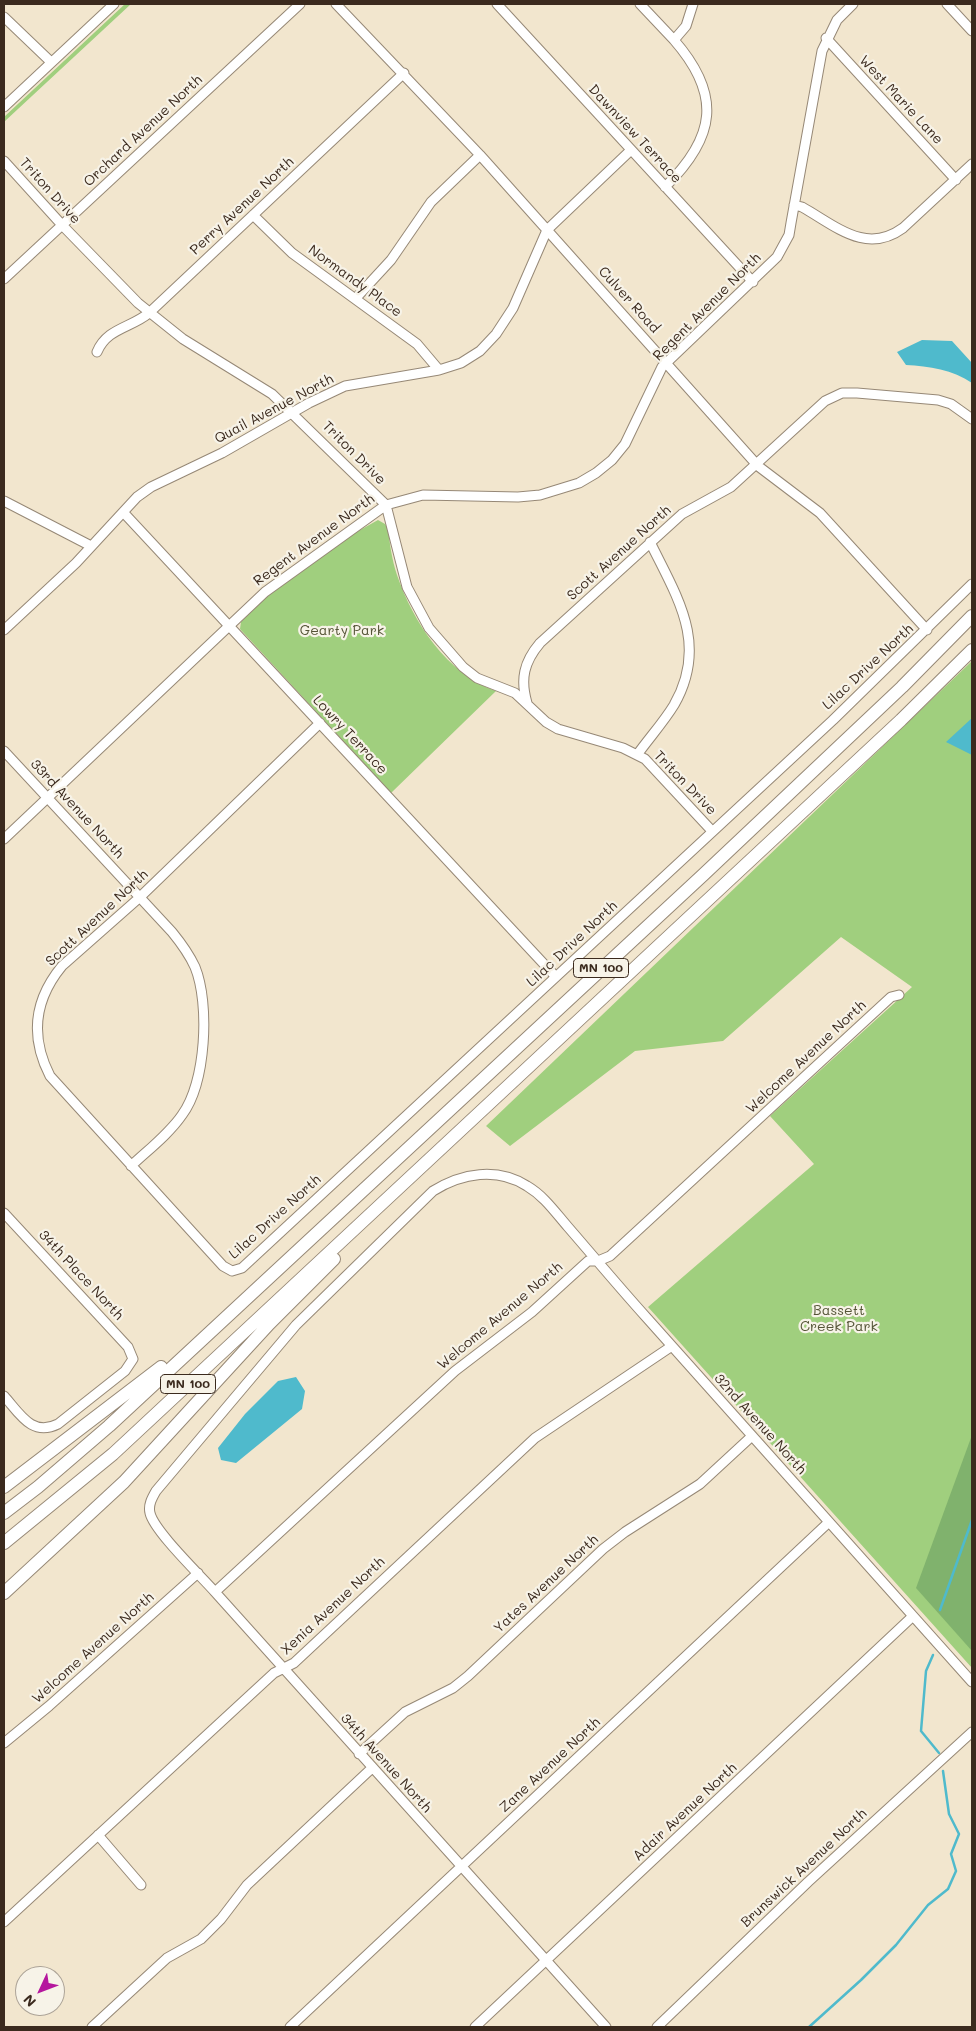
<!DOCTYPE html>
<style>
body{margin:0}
#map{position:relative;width:976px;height:2031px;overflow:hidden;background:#f2e6ce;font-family:Mali,sans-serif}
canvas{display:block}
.frame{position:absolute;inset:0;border:5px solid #3b2a1e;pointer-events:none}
.north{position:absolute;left:15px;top:1966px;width:50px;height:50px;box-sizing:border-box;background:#f7f3e8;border:1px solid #aca397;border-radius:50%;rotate:227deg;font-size:14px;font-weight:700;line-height:20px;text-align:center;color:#3b2a1e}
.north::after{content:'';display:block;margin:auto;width:18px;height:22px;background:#b5179e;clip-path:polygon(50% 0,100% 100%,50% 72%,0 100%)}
</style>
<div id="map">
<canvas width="976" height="2031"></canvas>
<div class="frame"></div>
<div class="north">N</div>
</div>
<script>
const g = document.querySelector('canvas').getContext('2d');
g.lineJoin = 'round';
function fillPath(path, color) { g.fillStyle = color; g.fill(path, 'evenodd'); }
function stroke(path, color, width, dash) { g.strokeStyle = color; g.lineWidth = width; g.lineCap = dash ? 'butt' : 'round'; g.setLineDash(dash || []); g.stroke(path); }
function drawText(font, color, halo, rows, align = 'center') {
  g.font = font + ' Mali,sans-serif'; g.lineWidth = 4.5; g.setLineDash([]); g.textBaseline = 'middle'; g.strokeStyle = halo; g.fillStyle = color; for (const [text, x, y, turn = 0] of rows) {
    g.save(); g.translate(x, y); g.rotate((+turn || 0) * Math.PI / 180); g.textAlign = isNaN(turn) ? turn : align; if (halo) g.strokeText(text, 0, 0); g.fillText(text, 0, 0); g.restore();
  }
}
fillPath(new Path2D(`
 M125,4h6l-127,118v-5z
 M378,520l7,4 3,5c2,16 4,31 9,46 16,47 50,99 99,116l-105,102 -151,-164 1,-7 18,-19 33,-26 61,-43z
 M972,661v1007l-324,-361 166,-143 -44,-48 142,-129 -71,-50 -118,104 -88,10 -125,95 -24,-20z`), '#a0cf7e');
fillPath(new Path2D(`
 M972,1435v216l-56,-63z`), '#80b26d');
fillPath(new Path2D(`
 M922,340l30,1 20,22v20c-19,-13 -43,-17 -66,-18l-9,-13z
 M972,718v37l-26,-13z
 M296,1377l9,14 -3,18 -66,54 -15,-3 -3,-12 27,-34 33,-33z`), '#4fbacc');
stroke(new Path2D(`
 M940,1610l32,-90
 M933,1655l-7,16 -5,60 18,22
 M809,2027l52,-47 35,-35 32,-40 20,-16 8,-18 -5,-17 8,-20 -10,-20 -6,-43`), '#4fbacc', 2.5);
const minor = new Path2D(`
 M336,4l144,151 278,311 62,47 107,117
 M497,4l256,278
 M640,4l34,36
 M947,4l25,27
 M4,17l47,45
 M826,38l130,142
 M4,107l110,-103
 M4,161l58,64 76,78 45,36 89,55 114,111 21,82 22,41 34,39 14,11 38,15 31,29 12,7 65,19 22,11 67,72
 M665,187c51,-50 57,-92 9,-147l12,-14 7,-22
 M794,205l8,2c34,19 64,48 101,21l69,-64
 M253,215l39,38 125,91 22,26
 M4,279l296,-275
 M356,298l35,-38 40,-58 49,-47
 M97,352c10,-24 34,-24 52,-39l255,-240
 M4,501l87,45
 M123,512l433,465
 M4,630l72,-67 61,-66 14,-10 71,-34 87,-50 36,-17 94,-16 22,-7 19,-12 16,-17 17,-26 34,-78 84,-80
 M527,703c-7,-24 -3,-41 13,-60l142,-129 49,-27 94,-86 17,-8h15l81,7 13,4 21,15
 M320,723l-181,175 -77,68c-28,34 -32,71 -12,110l173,190 9,5 10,-3 591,-548 139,-136
 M4,751l168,181c9,11 17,22 23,35 15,37 11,116 -13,148 -13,19 -34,35 -51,51
 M637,755c12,-17 26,-32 37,-50 35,-61 3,-108 -24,-163
 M4,839l261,-247 121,-87 37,-10 95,2 22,-2 39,-12 17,-10 16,-13 13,-16 37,-77 115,-110 12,-22 2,-12 31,-172 15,-31 16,-16
 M4,1213l124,134 5,12 -8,12 -67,53c-26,13 -38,-10 -54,-28
 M215,1592l240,-221 77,-59 56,-51h10l12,-5 281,-259 8,-2
 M4,1743l45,-37 149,-133
 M359,1754l46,-42 48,-24 15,-12 135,-127 22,-17 75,-48 52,-48
 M98,1835l43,50
 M4,1922l270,-249 20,-10 241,-225 137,-92
 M92,2027l75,-69 34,-19 20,-20 26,-34 125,-117
 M290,2027l539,-505
 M475,2027l438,-411
 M606,2027l-391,-435c-14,-16 -61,-61 -65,-79 -2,-8 2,-15 6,-22l140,-166 137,-134c29,-18 64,-24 94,-5 17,10 28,26 41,41 26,30 51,60 78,90 109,122 217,243 326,365
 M657,2027l151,-145 164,-150`);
const highway = new Path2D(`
 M4,1487l157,-120
 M4,1513l34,-26 71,-61 594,-551 199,-188 70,-71
 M4,1543l109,-89 788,-734 71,-70
 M4,1593l120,-111 145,-158 65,-65`);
stroke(minor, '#968876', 11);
stroke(highway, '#968876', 14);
stroke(minor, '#fff', 9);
stroke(highway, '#fff', 12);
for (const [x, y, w] of [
 [601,968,55],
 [188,1384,55]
]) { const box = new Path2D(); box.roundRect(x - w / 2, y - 9.5, w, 19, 4); g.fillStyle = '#f7f3e8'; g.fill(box); stroke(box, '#3b2a1e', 1); }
drawText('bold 12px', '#3b2a1e', null, [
 ["MN 100",601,968],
 ["MN 100",188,1384]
]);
drawText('14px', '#3b2a1e', '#f7f3e8', [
 ["West Marie Lane",901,100,47],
 ["Orchard Avenue North",143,131,-43],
 ["Dawnview Terrace",635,134,47],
 ["Triton Drive",50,191,48],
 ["Perry Avenue North",242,206,-43],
 ["Normandy Place",355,281,36],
 ["Culver Road",629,300,48],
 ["Regent Avenue North",707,307,-45],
 ["Quail Avenue North",274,409,-28],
 ["Triton Drive",354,453,45],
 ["Regent Avenue North",314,540,-36],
 ["Scott Avenue North",619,553,-42],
 ["Lilac Drive North",868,667,-43],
 ["Lowry Terrace",350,735,47],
 ["Triton Drive",685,783,46],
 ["33rd Avenue North",77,809,47],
 ["Scott Avenue North",97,918,-43],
 ["Lilac Drive North",572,944,-43],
 ["Welcome Avenue North",806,1057,-43],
 ["Lilac Drive North",275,1217,-42],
 ["34th Place North",81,1275,47],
 ["Welcome Avenue North",500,1316,-40],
 ["32nd Avenue North",760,1424,48],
 ["Yates Avenue North",546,1584,-43],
 ["Xenia Avenue North",333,1606,-43],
 ["Welcome Avenue North",93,1648,-42],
 ["34th Avenue North",386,1763,48],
 ["Zane Avenue North",550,1765,-43],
 ["Adair Avenue North",685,1812,-43],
 ["Brunswick Avenue North",804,1868,-43]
]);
drawText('14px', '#545336', '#f7f3e8', [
 ["Gearty Park",342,631],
 ["Bassett",839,1311],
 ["Creek Park",839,1327]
]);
</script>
